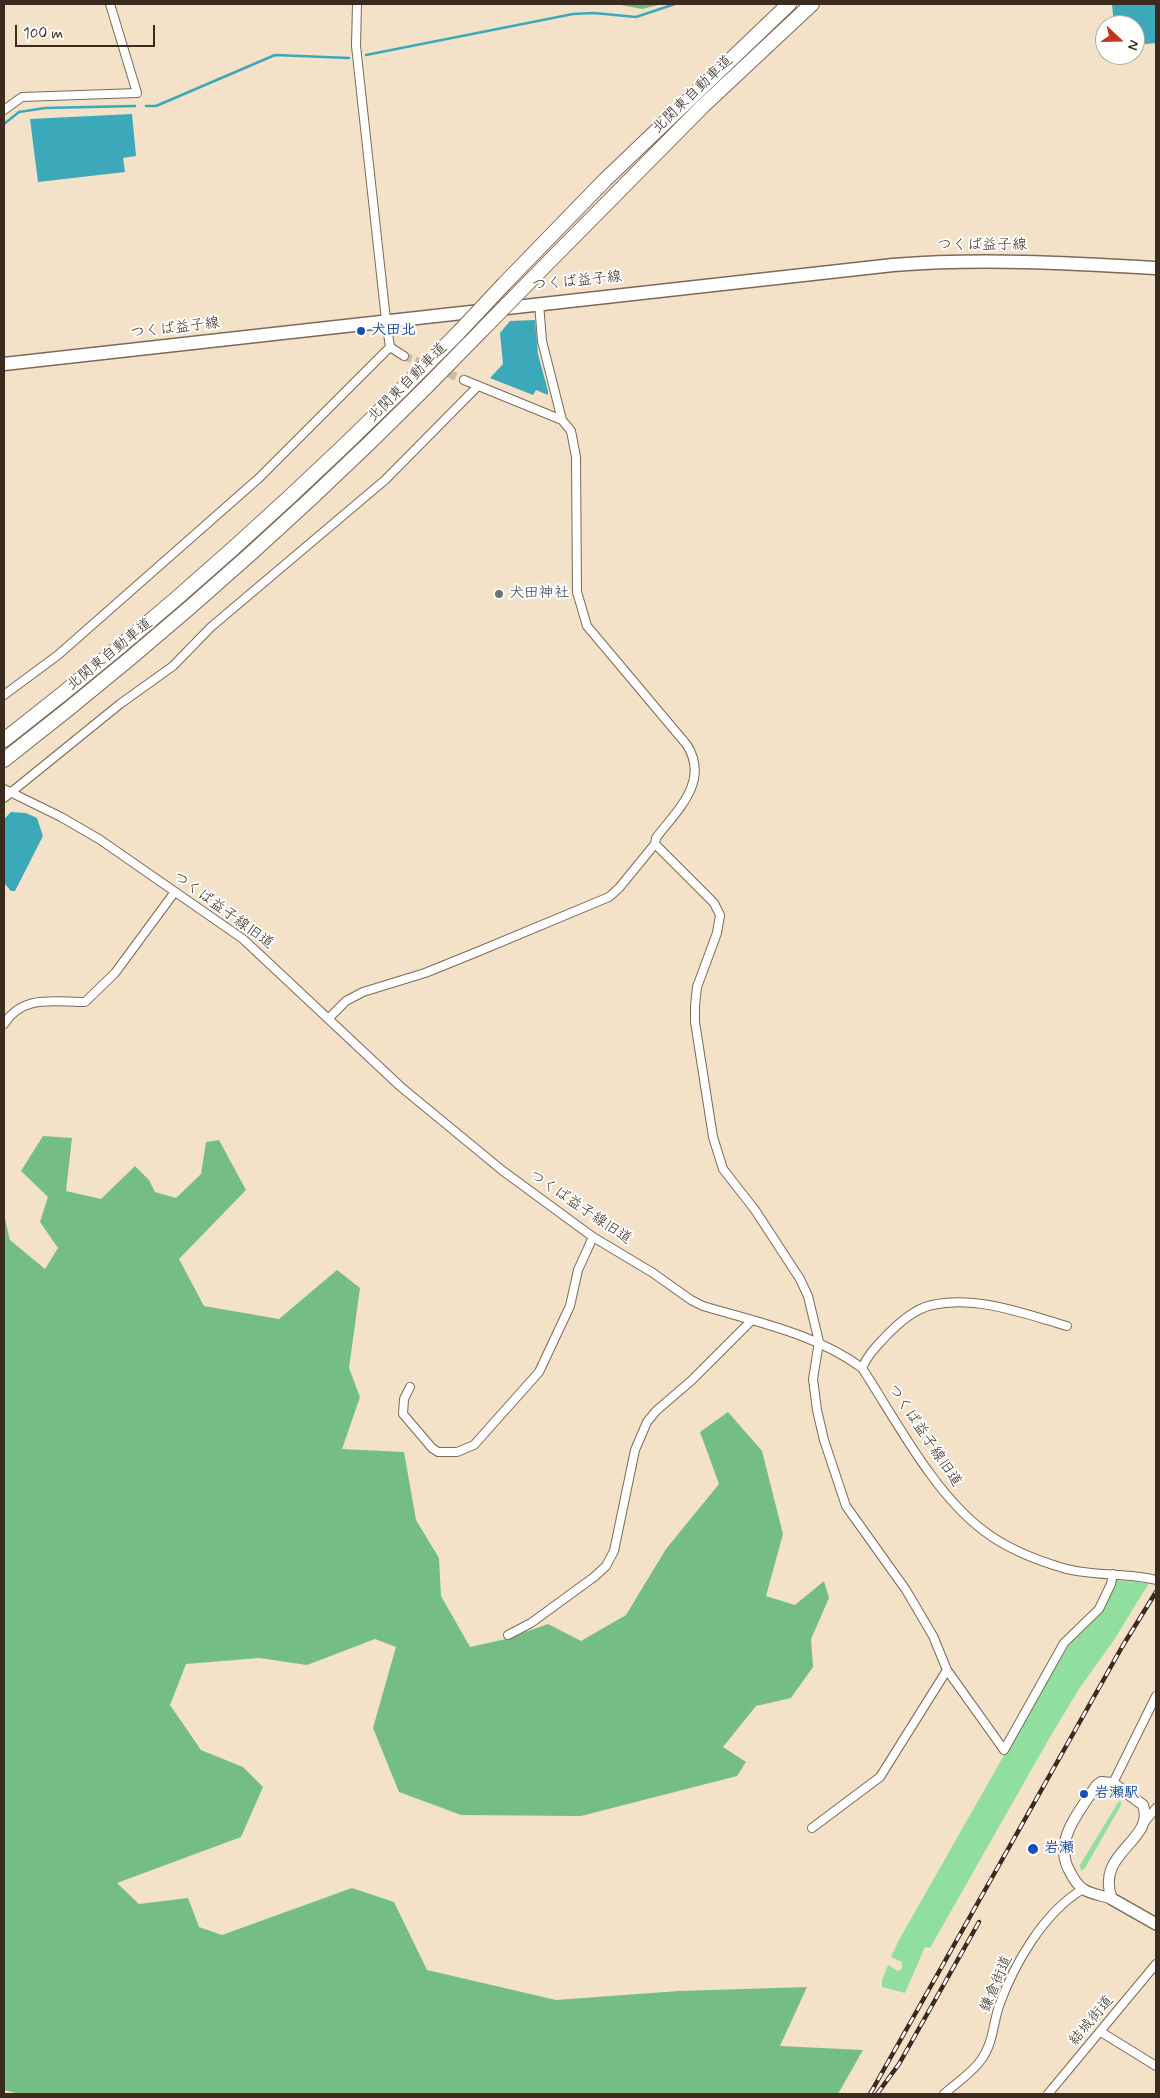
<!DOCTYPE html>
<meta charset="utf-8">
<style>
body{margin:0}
#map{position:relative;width:1160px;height:2098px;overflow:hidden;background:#f3e2c7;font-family:Mynerve,sans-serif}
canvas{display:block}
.frame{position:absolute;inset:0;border:5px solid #3b2a1e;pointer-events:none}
.north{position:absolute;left:1095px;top:15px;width:50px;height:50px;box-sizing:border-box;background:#fff;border:1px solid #b1aaa5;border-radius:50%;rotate:111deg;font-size:14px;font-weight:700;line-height:20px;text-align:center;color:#3b2a1e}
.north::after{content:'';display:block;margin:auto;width:18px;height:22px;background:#c8321e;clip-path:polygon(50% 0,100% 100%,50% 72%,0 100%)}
.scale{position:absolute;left:15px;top:25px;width:140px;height:22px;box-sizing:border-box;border:2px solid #3b2a1e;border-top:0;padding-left:6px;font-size:15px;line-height:18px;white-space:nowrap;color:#3b2a1e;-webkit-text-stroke:4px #fff;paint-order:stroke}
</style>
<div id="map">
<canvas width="1160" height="2098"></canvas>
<div class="frame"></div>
<div class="north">N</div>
<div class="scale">100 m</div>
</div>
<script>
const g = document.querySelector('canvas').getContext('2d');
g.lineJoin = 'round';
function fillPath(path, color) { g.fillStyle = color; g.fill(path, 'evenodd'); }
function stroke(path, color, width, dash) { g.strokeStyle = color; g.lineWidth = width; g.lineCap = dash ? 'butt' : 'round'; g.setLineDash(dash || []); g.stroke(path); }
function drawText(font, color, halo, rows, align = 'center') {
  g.font = font + ' Mynerve,"Klee One",sans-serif'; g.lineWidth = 4; g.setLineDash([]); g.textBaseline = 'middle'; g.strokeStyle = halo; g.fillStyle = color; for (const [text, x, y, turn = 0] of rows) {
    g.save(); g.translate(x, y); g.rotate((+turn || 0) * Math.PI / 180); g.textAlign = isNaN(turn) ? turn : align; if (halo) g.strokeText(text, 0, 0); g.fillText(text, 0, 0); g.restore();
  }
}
fillPath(new Path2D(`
 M1116,1580l33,3 -35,57 -35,49 -29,48 -120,211 -5,-1 -20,46 -23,-6v-7l6,-15 10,6 4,-2v-7l-11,-5 8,-17 121,-213 49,-82 33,-34z
 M1119,1801l2,1v3l-36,63 -4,3 -1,-6z`), '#90df9e');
fillPath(new Path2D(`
 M616,4h46l-20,5z
 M43,1136l29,2 -6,53 35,8 34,-33 14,14 6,12 21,6 25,-24 5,-32 13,-2 27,50 -67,69 25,47 75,13 58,-49 23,18 -11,80 11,29 -18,52 62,3 12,68 23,38 2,38 29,51 36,-8 42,-15 33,17 45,-26 40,-66 53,-65 -19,-52 28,-20 34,39 21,83 -17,62 29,9 29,-24 5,17 -18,41 2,28 -22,31 -35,8 -33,41 23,15 -9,14 -156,40 -120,-1 -62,-23 -26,-64 23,-81 -21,-8 -68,26 -48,-7 -73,6 -16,41 31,45 42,17 20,20 -22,50 -124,46 22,21 49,-6 11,29 23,8 130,-47 42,14 33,68 129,30 123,-9 128,-4 -27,59 83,4 -25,44h-819l-15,-4v-875l6,25 35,29 13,-21 -18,-26 8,-25 -27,-26z`), '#74be85');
fillPath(new Path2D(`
 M1112,4h44v39l-21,2v-20h-21z
 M132,114l4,42 -13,2 2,14 -87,10 -8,-63z
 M535,320l3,34 10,37v4l-12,-5 -3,5 -43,-17 13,-14 -3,-31 10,-12z
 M11,812l15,1 11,5 6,18 -28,55h-4l-7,-8v-64z`), '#3ca9bb');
stroke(new Path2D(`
 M366,55l207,-41 21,-1 42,4 39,-13
 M146,106h10l119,-51 74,3
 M4,124l15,-12 26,-4 90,-2`), '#3ca9bb', 2.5);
stroke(new Path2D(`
 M404,356l60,24`), '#cebda5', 8, [8, 4]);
const minor = new Path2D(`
 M357,4l-1,42 30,274 4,27 14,9
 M4,110l18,-13 115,-4 -27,-89
 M539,303l3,38 20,79
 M4,695l54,-40 201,-177 131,-131
 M4,789l57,28 38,22 144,100 158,148 102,84 90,66 60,36 38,27 12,6c54,16 113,28 159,62 34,52 72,126 122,163 22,17 52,29 79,37 30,9 63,4 93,12
 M4,798l116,-94 53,-38 38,-39 174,-147 93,-94
 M655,844l59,59 6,12 -3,18 -20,54 -2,19v16l18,115 10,32 32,41 45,69 8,17 11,46 -6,37 4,31 7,30 22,66 60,84 27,46 14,34 57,80 60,-107 35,-34 12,-25 2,-10
 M329,1018l17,-17 17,-9 62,-19 52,-21 132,-55 10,-9 36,-44 1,-6c21,-28 54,-56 31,-93l-100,-119 -10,-34 -1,-135 -5,-26 -9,-11 -98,-40
 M4,1024c19,-30 50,-22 81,-22l30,-29 59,-80
 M862,1368c6,-14 15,-22 25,-33 12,-12 27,-26 45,-30 44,-10 93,9 135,21
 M410,1387l-6,12 -1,15 29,34 6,4h19l17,-7 65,-73 31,-66 8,-36 15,-33
 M508,1635l23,-12 63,-46 12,-11 8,-15 21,-101 12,-28 9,-11 36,-31 60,-60
 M1113,1783l43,-87
 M1144,1823l12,-15
 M812,1828l68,-51 67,-107
 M1101,2032l55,34
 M944,2094c12,-11 28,-21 37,-34 12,-16 12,-36 18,-54 15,-42 45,-94 84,-117
 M1048,2094l108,-130`);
const tertiary = new Path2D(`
 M1101,1782l12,1 30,22c13,36 -49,47 -31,94 -8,-3 -22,-5 -29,-10 -6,-4 -11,-13 -14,-19 -16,-30 11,-59 27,-84z`);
const secondary = new Path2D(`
 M1112,1899l44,25`);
const primary = new Path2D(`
 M4,364l889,-99c88,-7 175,-2 263,3`);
const motorway = new Path2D(`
 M530,281l173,-175 109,-102
 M504,284l101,-104 184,-176
 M4,740c161,-125 312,-262 455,-408
 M4,760c170,-132 330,-276 479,-431`);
stroke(minor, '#7b6a59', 10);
stroke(tertiary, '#7b6a59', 12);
stroke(secondary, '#7b6a59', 14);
stroke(primary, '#7b6a59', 15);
stroke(motorway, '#7b6a59', 16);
stroke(minor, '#fff', 8);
stroke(tertiary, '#fff', 10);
stroke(secondary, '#fff', 11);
stroke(primary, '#fff', 12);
stroke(motorway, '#fff', 14);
const rail = new Path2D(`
 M870,2094l252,-447 34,-55
 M877,2094l22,-30 80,-142`);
stroke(rail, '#3b2a1e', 4.5);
stroke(rail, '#fff', 2.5, [8]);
const motorwayBridge = new Path2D(`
 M483,329l47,-48
 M459,332l45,-48`);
stroke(motorwayBridge, '#7b6a59', 16, []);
stroke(motorwayBridge, '#fff', 14);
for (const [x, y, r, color] of [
 [361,331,5,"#1a4fb4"],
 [499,594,5,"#6b7280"],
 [1084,1794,5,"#1a4fb4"],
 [1033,1849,6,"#1a4fb4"]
]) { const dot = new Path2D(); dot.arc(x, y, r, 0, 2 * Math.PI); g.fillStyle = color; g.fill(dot); stroke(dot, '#fff', 2); }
drawText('15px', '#3b2a1e', '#fff', [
 ["北関東自動車道",693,95,-44],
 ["つくば益子線",982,246],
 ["つくば益子線",577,282,-6],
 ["つくば益子線",175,329,-7],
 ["北関東自動車道",408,383,-45],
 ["北関東自動車道",110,655,-39],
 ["つくば益子線旧道",223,911,36],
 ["つくば益子線旧道",580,1208,34],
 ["つくば益子線旧道",924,1436,56],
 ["鎌倉街道",997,1984,-67],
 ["結城街道",1092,2021,-50]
]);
drawText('bold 15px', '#164399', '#fff', [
 ["犬田北",371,331],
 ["岩瀬駅",1094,1794],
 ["岩瀬",1044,1849]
], 'left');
drawText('bold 15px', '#5b616d', '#fff', [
 ["犬田神社",509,594]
], 'left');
</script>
